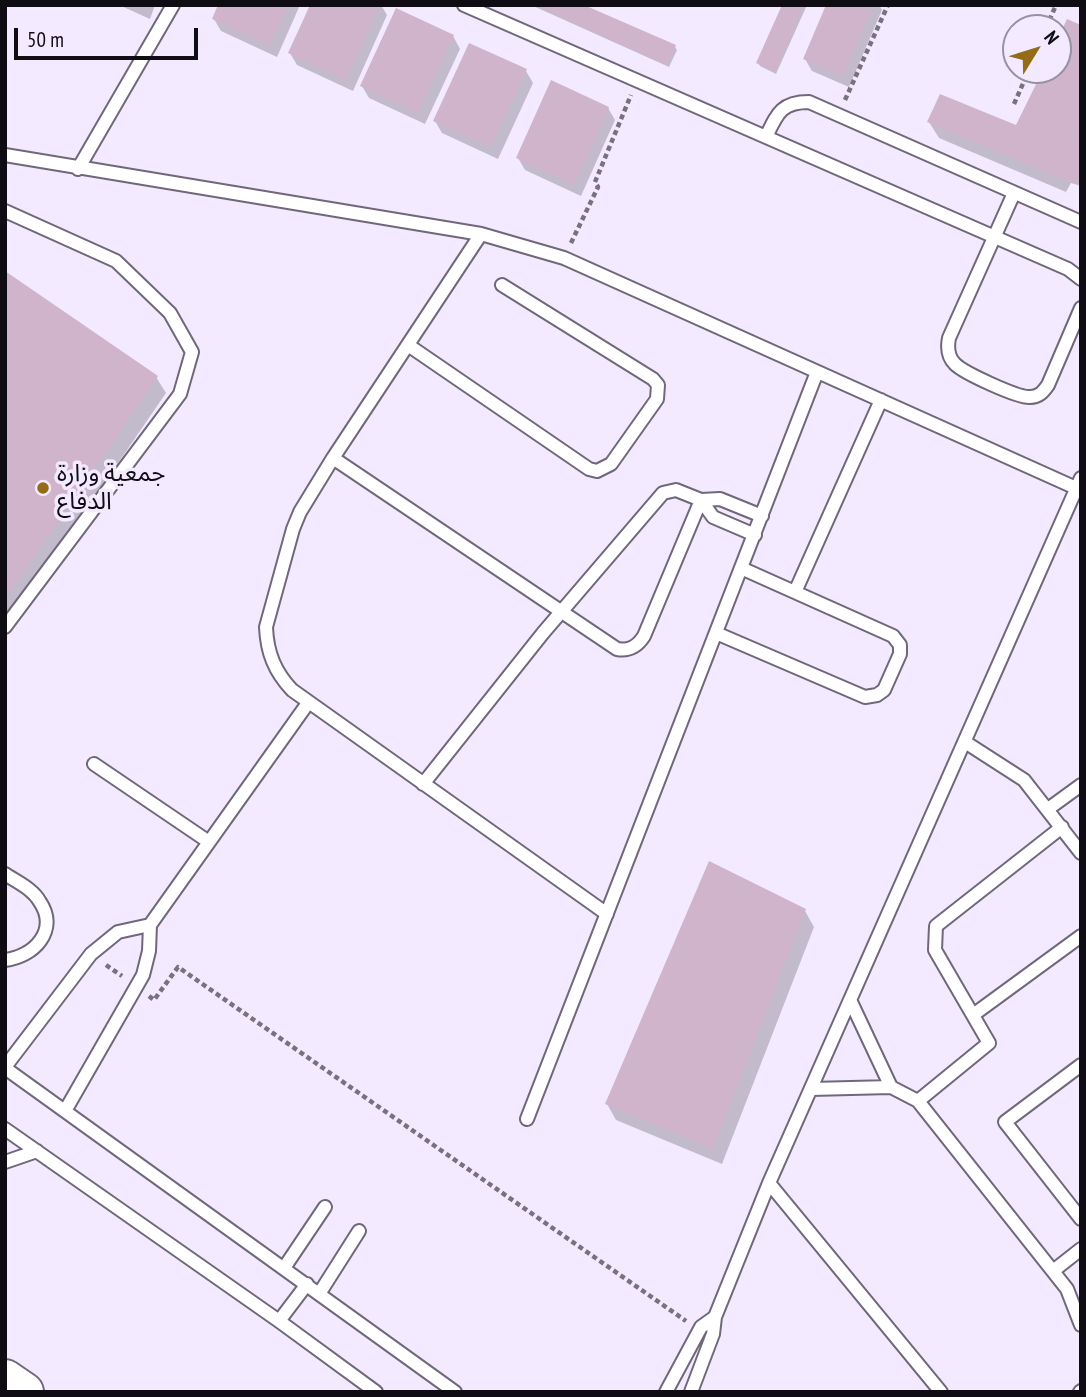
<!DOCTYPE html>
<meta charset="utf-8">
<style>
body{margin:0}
#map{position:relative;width:1086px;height:1397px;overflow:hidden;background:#f3eaff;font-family:"PT Sans Narrow",sans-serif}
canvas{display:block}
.frame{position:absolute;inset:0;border:7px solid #0f0c13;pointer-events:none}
.north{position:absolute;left:1002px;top:14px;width:70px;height:70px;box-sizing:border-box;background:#f3eaff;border:2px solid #9891a1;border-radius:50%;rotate:52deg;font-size:19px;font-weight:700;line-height:28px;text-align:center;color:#0f0c13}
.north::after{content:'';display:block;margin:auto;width:24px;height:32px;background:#966b18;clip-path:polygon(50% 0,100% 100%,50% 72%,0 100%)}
.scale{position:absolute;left:14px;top:28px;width:184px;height:32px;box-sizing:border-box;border:4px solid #0f0c13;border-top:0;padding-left:9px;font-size:21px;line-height:24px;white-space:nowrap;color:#0f0c13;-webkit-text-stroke:5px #f3eaff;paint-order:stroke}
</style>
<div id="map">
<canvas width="1086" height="1397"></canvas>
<div class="frame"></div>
<div class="north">N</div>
<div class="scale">50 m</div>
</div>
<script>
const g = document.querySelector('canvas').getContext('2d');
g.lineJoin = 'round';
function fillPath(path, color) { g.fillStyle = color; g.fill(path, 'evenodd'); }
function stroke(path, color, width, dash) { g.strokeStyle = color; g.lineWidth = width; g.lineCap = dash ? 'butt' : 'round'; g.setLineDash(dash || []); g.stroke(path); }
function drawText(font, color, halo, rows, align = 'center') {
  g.font = font + ' "PT Sans Narrow","Noto Sans Arabic",sans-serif'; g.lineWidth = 7; g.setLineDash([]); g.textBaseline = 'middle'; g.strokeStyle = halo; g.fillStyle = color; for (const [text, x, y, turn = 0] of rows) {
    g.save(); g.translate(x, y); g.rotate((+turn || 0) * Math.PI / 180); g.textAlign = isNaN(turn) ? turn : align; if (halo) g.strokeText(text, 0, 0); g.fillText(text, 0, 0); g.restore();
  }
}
fillPath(new Path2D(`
 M119,5h36l-5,14z
 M220,5h80l-23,52 -56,-26 -7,-12z
 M312,5h69l6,10 -34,76 -56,-26 -7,-12z
 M531,5h49l95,42 2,3 -8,17z
 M783,5h24l-31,69 -16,-8 -2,-3z
 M828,5h51l3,5 -33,77 -37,-16 -7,-12z
 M1081,27v159l-10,-3 -5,9 -127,-54 -10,-16 88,6 28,-58h13v-28z
 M453,36l7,13 -35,75 -56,-26 -7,-12z
 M526,71l7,12 -35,76 -56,-26 -7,-12z
 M608,108l7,12 -34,76 -56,-26 -7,-12z
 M5,274l151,103 10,16 -161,235z
 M805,911l9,16 -92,237 -106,-44 -9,-16z`), '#0003');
fillPath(new Path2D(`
 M218,5h71l-19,41 -58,-27z
 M310,5h70l-34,75 -58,-27z
 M534,5h50l92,40 -8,20z
 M782,5h22l-29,67 -19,-9z
 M826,5h47l-30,71 -40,-17z
 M396,8l58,27 -36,78 -58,-27z
 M1067,19l14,6v100l-8,19 8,-16v56l-24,-7 -130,-55 13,-28 76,31 27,-55h15v-32z
 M469,43l58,26 -36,78 -58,-26z
 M551,80l58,27 -35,78 -58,-27z
 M5,271l153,105 -153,223z
 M709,861l97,48 -93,240 -108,-45z`), '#cfb4cb');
const lane = new Path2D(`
 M464,5l604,264 13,10
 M766,137c11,-23 15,-35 43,-35l272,120
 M5,155l476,79 83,24 512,230
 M78,169l95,-164
 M1014,193l-65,145c-2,10 -1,19 6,26 9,9 63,34 75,33 9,0 13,-5 18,-12l33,-77
 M5,211l111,50 54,52 22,39 -12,42 -175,233
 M481,234l-148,224 -33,54 -7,17 -27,98c1,26 9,45 26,63l315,224
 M408,345l181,124 8,2 14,-7 46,-65 1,-14 -5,-6 -151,-94
 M333,458l284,191c12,2 20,-2 27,-13l57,-136
 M701,500l12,17 42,18
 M795,592l86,-192
 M716,633l149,64 12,-2 7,-5 16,-36v-9l-7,-9 -152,-68
 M965,742l59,38 57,73
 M94,764l115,78
 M423,784l120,-151 120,-140 13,-3 25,10 19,-1 42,17
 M1048,809l33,-24
 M5,874c12,8 28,15 35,28 19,28 -6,55 -35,58
 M851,1002l40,85
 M973,1015l108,-79
 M1081,1065l-76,57 76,97
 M5,1067l86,-113 27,-22 32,-7
 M5,1068l450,324
 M811,1089l80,-2 27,14 149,188 14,36
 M918,1101l71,-58 -54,-93 1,-24 126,-99
 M65,1111l78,-136 6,-24 1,-26 158,-222
 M527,1119l290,-747
 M5,1129l274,192 97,71
 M5,1162l32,-11
 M769,1183l172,209
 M284,1268l41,-61
 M1053,1271l28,-22
 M319,1294l40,-63
 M279,1321l28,-37
 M666,1392l35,-65 14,-10
 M691,1392l22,-58 2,-17 54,-134 312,-705
 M1080,1392l1,-1`);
const highway = new Path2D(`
 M5,1379l19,13`);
stroke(lane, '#70687a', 16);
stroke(highway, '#70687a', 42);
stroke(new Path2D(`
 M1046,28l10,-23
 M845,100l43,-95
 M1014,104l15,-34
 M571,243l27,-56 -3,-5 36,-87
 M106,965l16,11
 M149,996l5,4 24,-33 508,354`), '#78727f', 4.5, [5, 3.5]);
stroke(lane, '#fff', 12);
stroke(highway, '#fff', 38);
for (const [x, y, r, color] of [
 [43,488,7,"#966b18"]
]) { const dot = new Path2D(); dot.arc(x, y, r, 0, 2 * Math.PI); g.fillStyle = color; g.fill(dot); stroke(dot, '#f3eaff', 2.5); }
drawText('24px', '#0f0c13', '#f3eaff', [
 ["جمعية وزارة",57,474],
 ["الدفاع",57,502]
], 'left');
</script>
